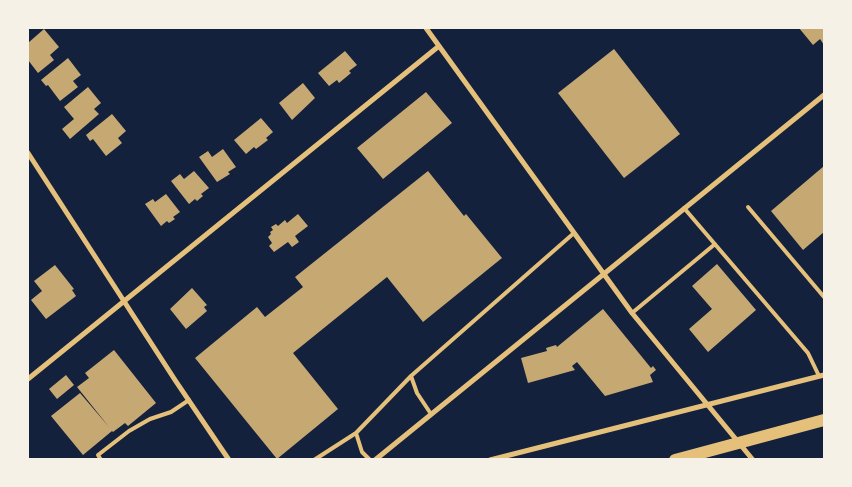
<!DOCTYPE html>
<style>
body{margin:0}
#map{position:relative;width:852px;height:487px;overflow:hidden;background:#14213d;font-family:"Zilla Slab",serif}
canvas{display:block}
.frame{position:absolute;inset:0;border:29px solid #f6f1e7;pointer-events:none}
</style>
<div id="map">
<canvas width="852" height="487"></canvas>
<div class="frame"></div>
</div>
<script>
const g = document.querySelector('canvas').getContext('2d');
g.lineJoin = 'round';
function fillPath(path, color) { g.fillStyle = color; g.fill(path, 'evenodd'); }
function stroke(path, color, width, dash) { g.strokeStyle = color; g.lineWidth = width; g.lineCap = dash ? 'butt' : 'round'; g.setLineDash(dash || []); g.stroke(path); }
fillPath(new Path2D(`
 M799,28h25v17l-4,-6 -7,6z
 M44,29l15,18 -9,8 4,5 -16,13 -10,-13v-17z
 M614,49l66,85 -56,44 -66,-85z
 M345,51l12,14 -8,6 2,2 -12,10 -2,-3 -8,6 -11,-13z
 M68,58l13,17 -8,6 5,6 -18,14 -12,-16 -2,1 -5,-6z
 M303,83l12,15 -23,22 -13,-17z
 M88,87l13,16 -7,6 5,5 -29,25 -8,-10 12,-10 -10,-12z
 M426,92l26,31 -69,56 -26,-31z
 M112,114l14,17 -8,7 4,5 -16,13 -13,-17 -3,2 -4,-6z
 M261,118l12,14 -7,6 2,2 -12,9 -2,-2 -8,7 -12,-14z
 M223,149l13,18 -8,5 2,2 -13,8 -18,-25 9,-6 4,6z
 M824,166v66l-21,18 -32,-39z
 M194,171l15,17 -8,6 2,2 -6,5 -2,-2 -6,5 -18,-23 9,-7 4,5z
 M428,171l36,45 2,-2 36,44 -79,64 -36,-45 -94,76 45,56 -61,50 -82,-101 62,-51 8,10 38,-30 -8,-10z
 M166,194l14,18 -7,5 2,2 -6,4 -2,-2 -6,5 -16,-22 8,-5 2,3z
 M298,214l10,12 -13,10 4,6 -7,5 -4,-5 -14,10 -5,-6 3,-3 -4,-6 3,-3 -1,-2 3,-2 -2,-3 5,-3 2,2 7,-6 2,3z
 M717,264l39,46 -48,42 -19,-23 23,-20 -20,-23z
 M55,265l19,24 -2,1 4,6 -30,23 -15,-19 11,-9 -8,-10z
 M192,288l15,17 -3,2 3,4 -21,18 -16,-20z
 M603,309l48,59 2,-2 3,4 -6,5 3,7 -48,14 -28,-34 -5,4 3,4 -47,13 -7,-25 26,-7 -1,-3 10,-3 1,2z
 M114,350l42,53 -28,23 -3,-3 -12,9 -1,-1 -29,24 -32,-39 29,-23 29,34 -32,-40 12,-9 -4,-5z
 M66,375l8,10 -17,14 -8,-10z`), '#c6a872');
stroke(new Path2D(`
 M748,207l76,90
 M684,208l124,145 11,23
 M632,313l83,-69
 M431,414l-14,-21 -6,-17 163,-143
 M101,460l-3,-5 31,-24 21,-12 21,-7 18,-12
 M314,460l42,-27
 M370,460l-8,-8 -6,-19 55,-57`), '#e5c07b', 4);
stroke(new Path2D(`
 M426,28l206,285 121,147
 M28,153l147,227 54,80
 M28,379l411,-333
 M375,460l449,-365
 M490,460l334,-85`), '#e5c07b', 5);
stroke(new Path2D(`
 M675,460l149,-40`), '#e5c07b', 12);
</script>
